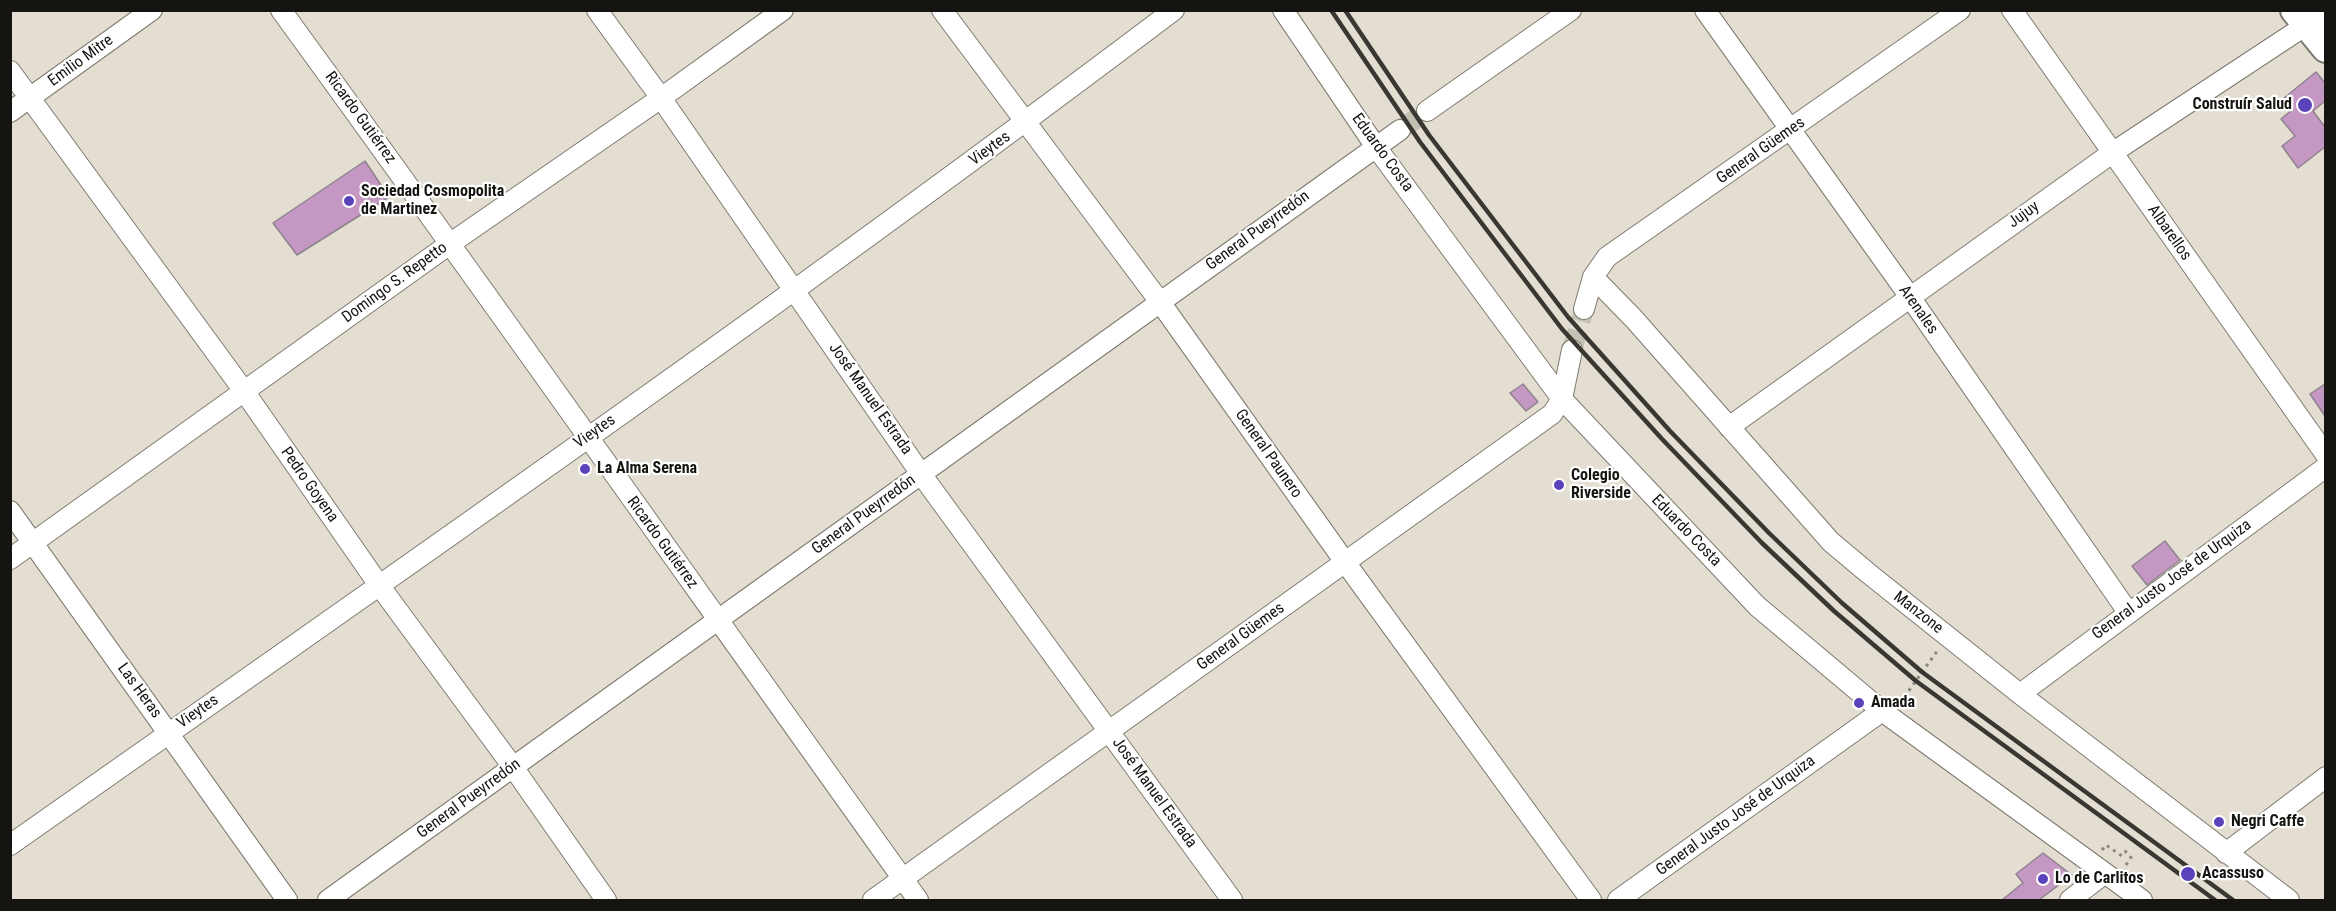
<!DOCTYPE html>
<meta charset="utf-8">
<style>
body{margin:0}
#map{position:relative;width:2336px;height:911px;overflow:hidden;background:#e3ded1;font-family:"Roboto Condensed",sans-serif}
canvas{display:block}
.frame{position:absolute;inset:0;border:12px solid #161410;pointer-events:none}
</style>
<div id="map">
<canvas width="2336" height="911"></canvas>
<div class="frame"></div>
</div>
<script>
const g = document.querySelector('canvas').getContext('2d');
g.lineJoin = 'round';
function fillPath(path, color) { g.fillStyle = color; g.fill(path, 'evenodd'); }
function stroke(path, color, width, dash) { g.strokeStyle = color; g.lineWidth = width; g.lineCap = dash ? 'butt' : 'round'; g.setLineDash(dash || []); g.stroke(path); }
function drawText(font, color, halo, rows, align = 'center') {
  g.font = font + ' "Roboto Condensed",sans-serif'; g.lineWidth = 4.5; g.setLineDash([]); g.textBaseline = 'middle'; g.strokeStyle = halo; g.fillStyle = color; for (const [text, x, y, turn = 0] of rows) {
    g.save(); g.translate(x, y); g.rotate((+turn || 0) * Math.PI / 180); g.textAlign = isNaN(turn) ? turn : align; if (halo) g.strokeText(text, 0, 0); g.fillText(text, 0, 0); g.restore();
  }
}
const building = new Path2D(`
 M2316,72l9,11v18l-12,10 12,16v20l-27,21 -16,-22 13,-10 -14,-17 12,-10 -9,-11z
 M365,161l24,36 -92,58 -24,-32z
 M1523,384l15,18 -12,9 -16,-18z
 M2325,384v32l-15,-22z
 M2165,541l15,19 -33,25 -15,-19z
 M2043,853l29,22 -33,25h-37l21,-17 -7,-9z`);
fillPath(building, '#c598c4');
stroke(building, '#8d838d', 1.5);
stroke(new Path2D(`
 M1400,130l27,-19
 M1572,350l12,-41`), '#c4c0b4', 20, [20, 10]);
const minor = new Path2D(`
 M281,10c215,295 425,594 637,890
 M597,10l64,88 260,376 311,426
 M942,10l218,292 185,260 246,338
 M1283,10l93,137 186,252 195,207 125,105 260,189
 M1705,10l205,287 218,315
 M2012,10l314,445
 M10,71l234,320 135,194 134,182 93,133
 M1427,111l144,-101
 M10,112l142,-102
 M1593,277l41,42 197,223 37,31 152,121 269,206
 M1584,309l9,-32 14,-20 353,-247
 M1729,427l383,-274 214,-141
 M10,511l277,389
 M10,559l441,-316 210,-145 122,-88
 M2020,694l306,-227
 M10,845c391,-275 783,-547 1164,-835
 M2226,853l100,-76
 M328,900l1072,-770
 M873,900l679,-486 10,-15 10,-49
 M1618,900l264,-189
 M2070,900l35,-27`);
const secondary = new Path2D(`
 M2295,10l31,38`);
stroke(minor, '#7e7a6e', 22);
stroke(secondary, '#7e7a6e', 32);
stroke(new Path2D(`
 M1900,703l38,-53
 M2102,850l4,-5 16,11 5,-6
 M2126,865l7,-11`), '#8b887f', 3, [3, 4.5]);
stroke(minor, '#fff', 20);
stroke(secondary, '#fff', 28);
stroke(new Path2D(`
 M1331,10l89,132 142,187 100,110 100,104 72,68 82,70 299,219
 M1345,10l84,125 139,182 102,114 99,102 73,70 80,69 311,228`), '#393731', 4.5);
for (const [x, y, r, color] of [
 [2305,105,8,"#5942ba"],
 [349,201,6,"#5942ba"],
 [585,469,6,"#5942ba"],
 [1559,485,6,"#5942ba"],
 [1859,703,6,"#5942ba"],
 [2219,822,6,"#5942ba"],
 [2188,874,8,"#5942ba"],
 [2043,879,6,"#5942ba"]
]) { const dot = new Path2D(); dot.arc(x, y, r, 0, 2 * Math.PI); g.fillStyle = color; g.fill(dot); stroke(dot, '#fff', 2); }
drawText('16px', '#161410', '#fff', [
 ["Emilio Mitre",81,61,-36],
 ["Ricardo Gutiérrez",360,118,54],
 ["Vieytes",990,149,-36],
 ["General Güemes",1761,151,-35],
 ["Eduardo Costa",1382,153,54],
 ["Jujuy",2024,215,-36],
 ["General Pueyrredón",1258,231,-36],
 ["Albarellos",2169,233,55],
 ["Domingo S. Repetto",395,283,-36],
 ["Arenales",1918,310,55],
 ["José Manuel Estrada",870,399,55],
 ["Vieytes",595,432,-35],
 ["General Paunero",1268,454,55],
 ["Pedro Goyena",309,485,55],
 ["General Pueyrredón",864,515,-36],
 ["Eduardo Costa",1686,531,46],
 ["Ricardo Gutiérrez",662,543,54],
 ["General Justo José de Urquiza",2172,580,-36],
 ["Manzone",1918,613,38],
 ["General Güemes",1241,637,-36],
 ["Las Heras",139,691,54],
 ["Vieytes",198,712,-35],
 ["José Manuel Estrada",1154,793,54],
 ["General Pueyrredón",469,799,-36],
 ["General Justo José de Urquiza",1736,816,-36]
]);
drawText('bold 16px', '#161410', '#fff', [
 ["Construír Salud",2292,105,"right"],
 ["Sociedad Cosmopolita",361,192],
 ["de Martinez",361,210],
 ["La Alma Serena",597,469],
 ["Colegio",1571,476],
 ["Riverside",1571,494],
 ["Amada",1871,703],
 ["Negri Caffe",2231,822],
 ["Acassuso",2202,874],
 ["Lo de Carlitos",2055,879]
], 'left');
</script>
